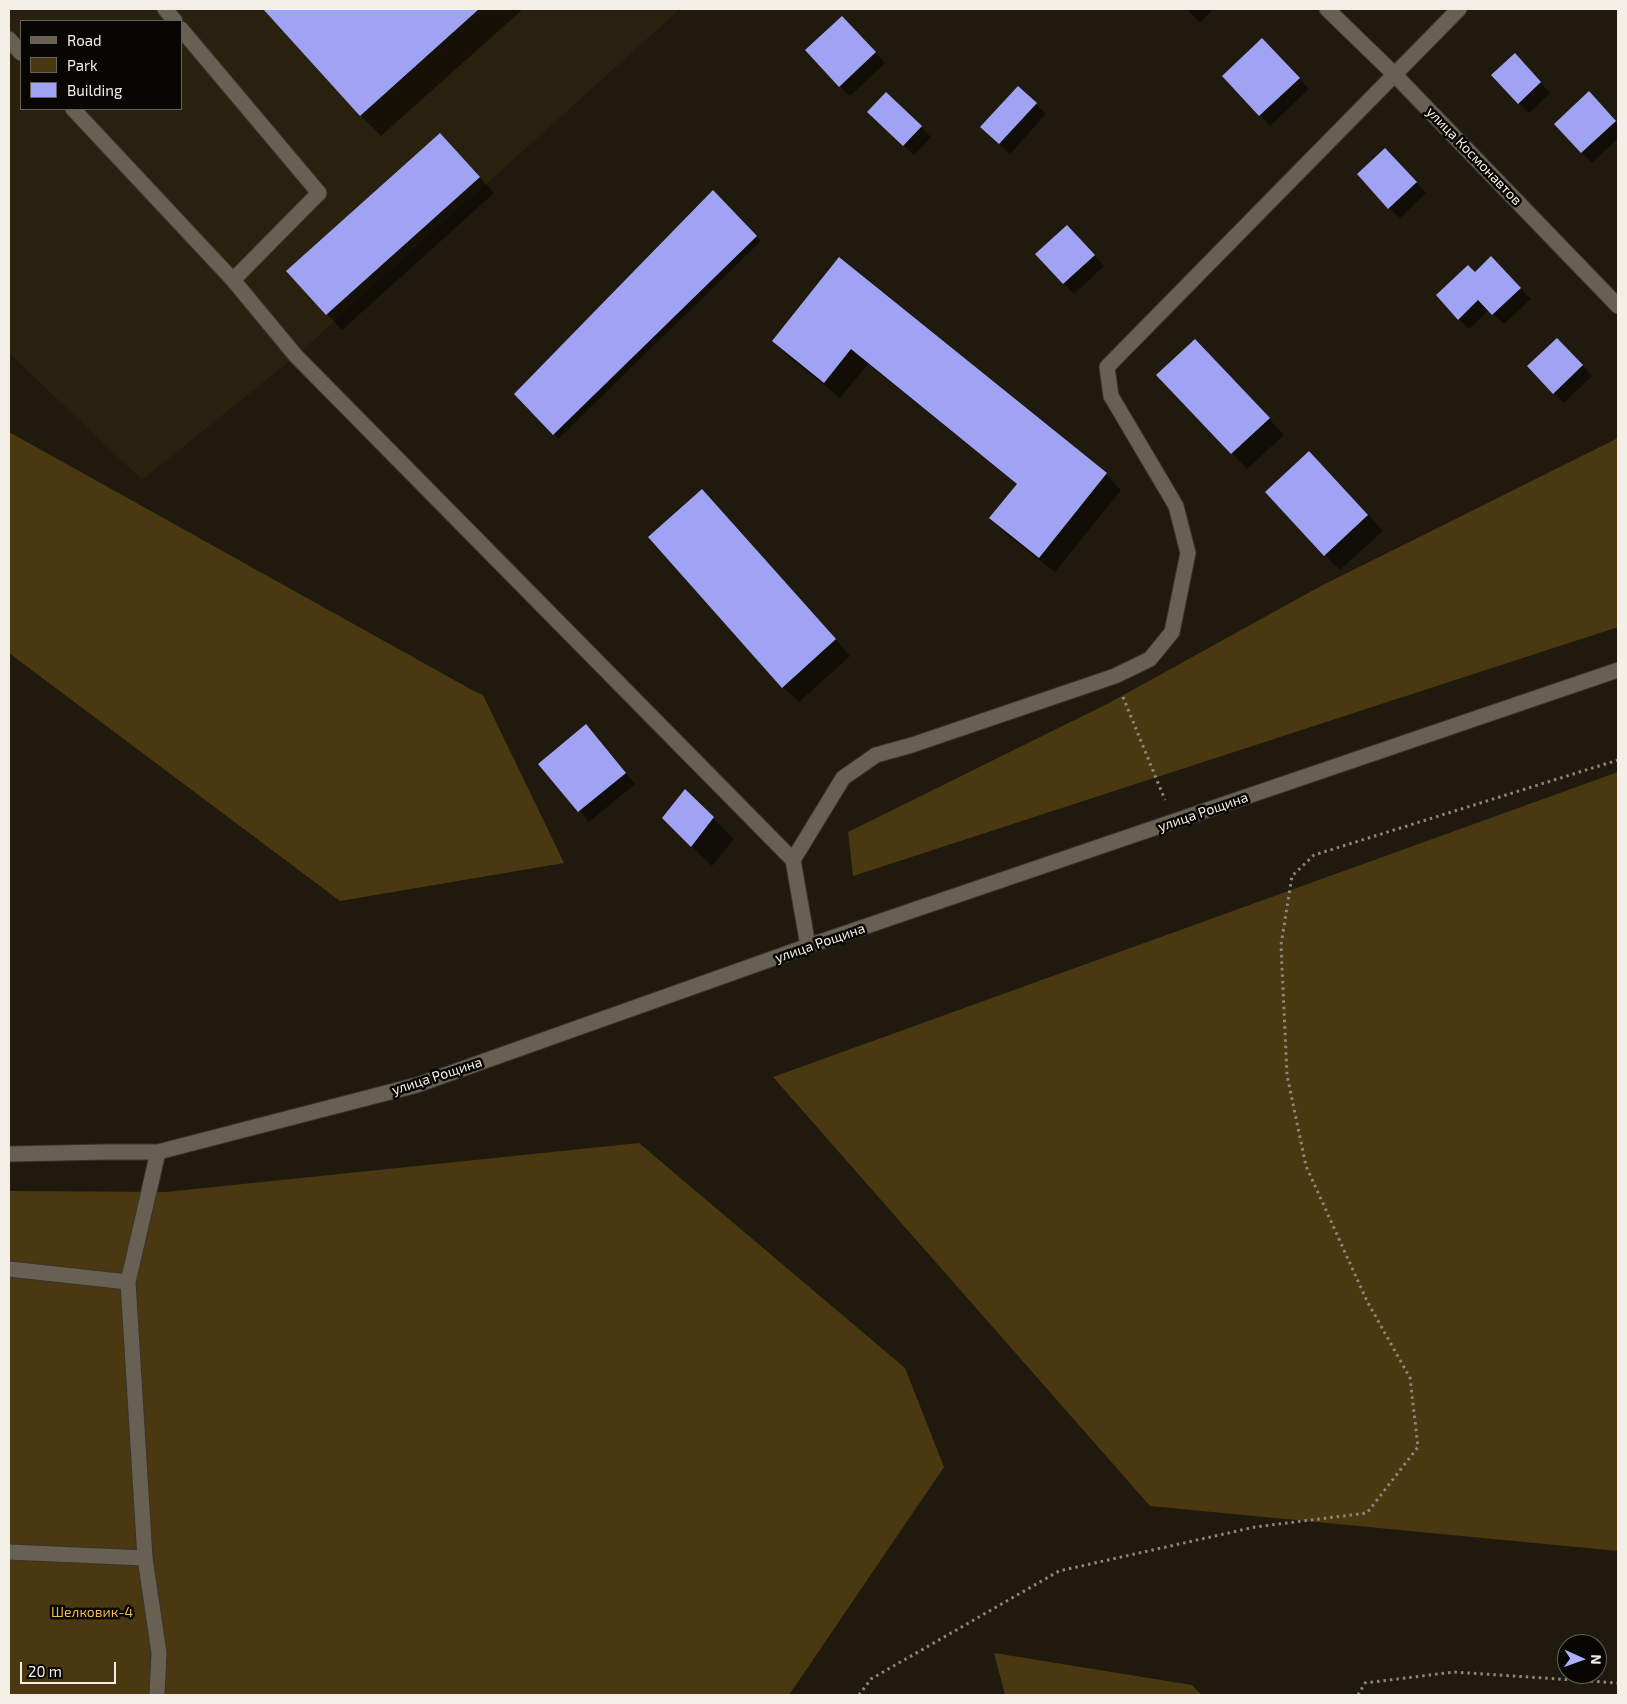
<!DOCTYPE html>
<meta charset="utf-8">
<style>
body{margin:0}
#map{position:relative;width:1627px;height:1704px;overflow:hidden;background:#201a0e;font-family:"Exo 2",sans-serif}
canvas{display:block}
.frame{position:absolute;inset:0;border:10px solid #f3efe7;pointer-events:none}
.legend{position:absolute;left:20px;top:20px;width:162px;height:90px;box-sizing:border-box;background:#080603;border:1px solid #66635e;margin:0;padding:6px 9px;list-style:none;font-size:15px;color:#f3efe7}
.legend li{display:flex;align-items:center;gap:10px;height:25px}
.legend b{width:25px;border:1px solid #66635e}
.north{position:absolute;left:1557px;top:1634px;width:50px;height:50px;box-sizing:border-box;background:#080603;border:1px solid #66635e;border-radius:50%;rotate:92deg;font-size:14px;font-weight:700;line-height:20px;text-align:center;color:#f3efe7}
.north::after{content:'';display:block;margin:auto;width:18px;height:22px;background:#acaffb;clip-path:polygon(50% 0,100% 100%,50% 72%,0 100%)}
.scale{position:absolute;left:20px;top:1662px;width:96px;height:22px;box-sizing:border-box;border:2px solid #f3efe7;border-top:0;padding-left:6px;font-size:15px;line-height:18px;white-space:nowrap;color:#f3efe7;-webkit-text-stroke:4px #080603;paint-order:stroke}
</style>
<div id="map">
<canvas width="1627" height="1704"></canvas>
<div class="frame"></div>
<ul class="legend">
<li><b style="height:6px;background:#686052"></b>Road</li>
<li><b style="height:14px;background:#4a3810"></b>Park</li>
<li><b style="height:14px;background:#a0a3f3"></b>Building</li>
</ul>
<div class="north">N</div>
<div class="scale">20 m</div>
</div>
<script>
const g = document.querySelector('canvas').getContext('2d');
g.lineJoin = 'round';
function fillPath(path, color) { g.fillStyle = color; g.fill(path, 'evenodd'); }
function stroke(path, color, width, dash) { g.strokeStyle = color; g.lineWidth = width; g.lineCap = dash ? 'butt' : 'round'; g.setLineDash(dash || []); g.stroke(path); }
function drawText(font, color, halo, rows, align = 'center') {
  g.font = font + ' "Exo 2",sans-serif'; g.lineWidth = 5; g.setLineDash([]); g.textBaseline = 'middle'; g.strokeStyle = halo; g.fillStyle = color; for (const [text, x, y, turn = 0] of rows) {
    g.save(); g.translate(x, y); g.rotate((+turn || 0) * Math.PI / 180); g.textAlign = isNaN(turn) ? turn : align; if (halo) g.strokeText(text, 0, 0); g.fillText(text, 0, 0); g.restore();
  }
}
fillPath(new Path2D(`
 M9,9h671l-384,347 -154,124 -133,-127zM21,21h160v88h-160z`), '#29200e');
fillPath(new Path2D(`
 M9,432l463,258 11,5 81,168 -224,38 -331,-248z
 M1618,438v189l-765,249 -5,-44 261,-129 210,-116z
 M1618,772v779l-468,-45 -377,-429z
 M639,1143l266,225 39,99 -155,228h-780v-504l157,1z
 M994,1653l198,32 10,10h-197z`), '#4a3810');
fillPath(new Path2D(`
 M265,9h258l-142,127 -20,-20z
 M1186,9h28l-14,13z
 M852,28l33,35 -35,33 -10,-10z
 M1273,50l36,39 -39,37 -46,-50z
 M1525,65l25,28 -21,20 -10,-10z
 M1599,103l19,21v14l-26,25 -11,-11z
 M1036,104l10,10 -36,40 -18,-17z
 M879,122l42,5 10,10 -17,18z
 M440,134l54,59 -152,137 -15,-16z
 M1395,160l31,33 -26,25 -11,-10z
 M713,192l48,49 -203,198 -43,-45z
 M1077,237l27,29 -30,28 -37,-40z
 M840,259l266,215 15,16 -66,82 -49,-38 -15,-16 27,-33 -150,-121 -28,34 -51,-41 -15,-16z
 M1501,268l30,31 -27,25 -15,-14 -20,19 -10,-10 16,-46z
 M1568,350l24,26 -28,27 -10,-10z
 M1211,356l73,79 -37,34 -89,-94z
 M1325,468l58,63 -43,39 -15,-15z
 M717,506l133,150 -51,46 -16,-15z
 M596,736l39,48 -46,38 -49,-58z
 M685,791l49,48 -22,27 -49,-48z`), '#0007');
fillPath(new Path2D(`
 M263,9h216l-119,107z
 M842,16l34,36 -37,35 -34,-37z
 M1262,38l38,40 -41,38 -37,-40z
 M1515,53l26,29 -23,22 -27,-29z
 M1018,86l19,17 -38,41 -19,-17z
 M1589,91l27,30 -35,32 -27,-29z
 M886,92l36,34 -19,20 -36,-34z
 M440,133l40,44 -154,138 -40,-44z
 M1385,148l32,34 -29,27 -31,-35z
 M713,190l44,46 -204,199 -39,-41z
 M1067,225l28,30 -32,29 -28,-30z
 M1491,256l30,32 -29,27 -14,-15 -20,20 -22,-25 32,-30 7,7z
 M839,257l268,216 -68,85 -50,-40 28,-34 -166,-135 -27,34 -52,-42z
 M1557,338l26,27 -30,29 -26,-28z
 M1195,339l75,79 -39,36 -75,-79z
 M1309,451l59,64 -44,41 -59,-64z
 M702,489l134,150 -54,49 -134,-151z
 M586,724l40,49 -48,39 -40,-48z
 M685,789l29,28 -23,30 -29,-29z`), '#a0a3f3');
const minor = new Path2D(`
 M165,9l10,12
 M1327,9l67,65 224,232
 M181,29l138,164 -86,87
 M9,39l12,14
 M73,109l160,171 63,76 497,504 15,86
 M793,860l50,-82 33,-23 36,-10 203,-69 35,-17 22,-27 16,-79 -12,-47 -65,-110 -4,-29 352,-358
 M9,1154l97,-2h52l259,-67 391,-139 810,-276
 M9,1269l119,13 17,276 14,95 -2,42
 M128,1282l30,-130
 M9,1552l136,6`);
stroke(minor, '#39342e', 17);
stroke(new Path2D(`
 M1123,697l42,103
 M859,1695l12,-16 188,-108 196,-44 112,-14 51,-66 -8,-69 -43,-77 -61,-135 -19,-91 -6,-130 11,-69 22,-21 304,-95
 M1358,1695l7,-12 89,-11 164,11`), '#8c877d', 3, [2.5, 4]);
stroke(minor, '#686052', 15);
drawText('14px', '#f3efe7', '#080603', [
 ["улица Космонавтов",1474,156,46],
 ["улица Рощина",1203,812,-19],
 ["улица Рощина",820,943,-19],
 ["улица Рощина",437,1076,-18]
]);
drawText('14px', '#f2bb42', '#080603', [
 ["Шелковик-4",92,1612]
]);
</script>
